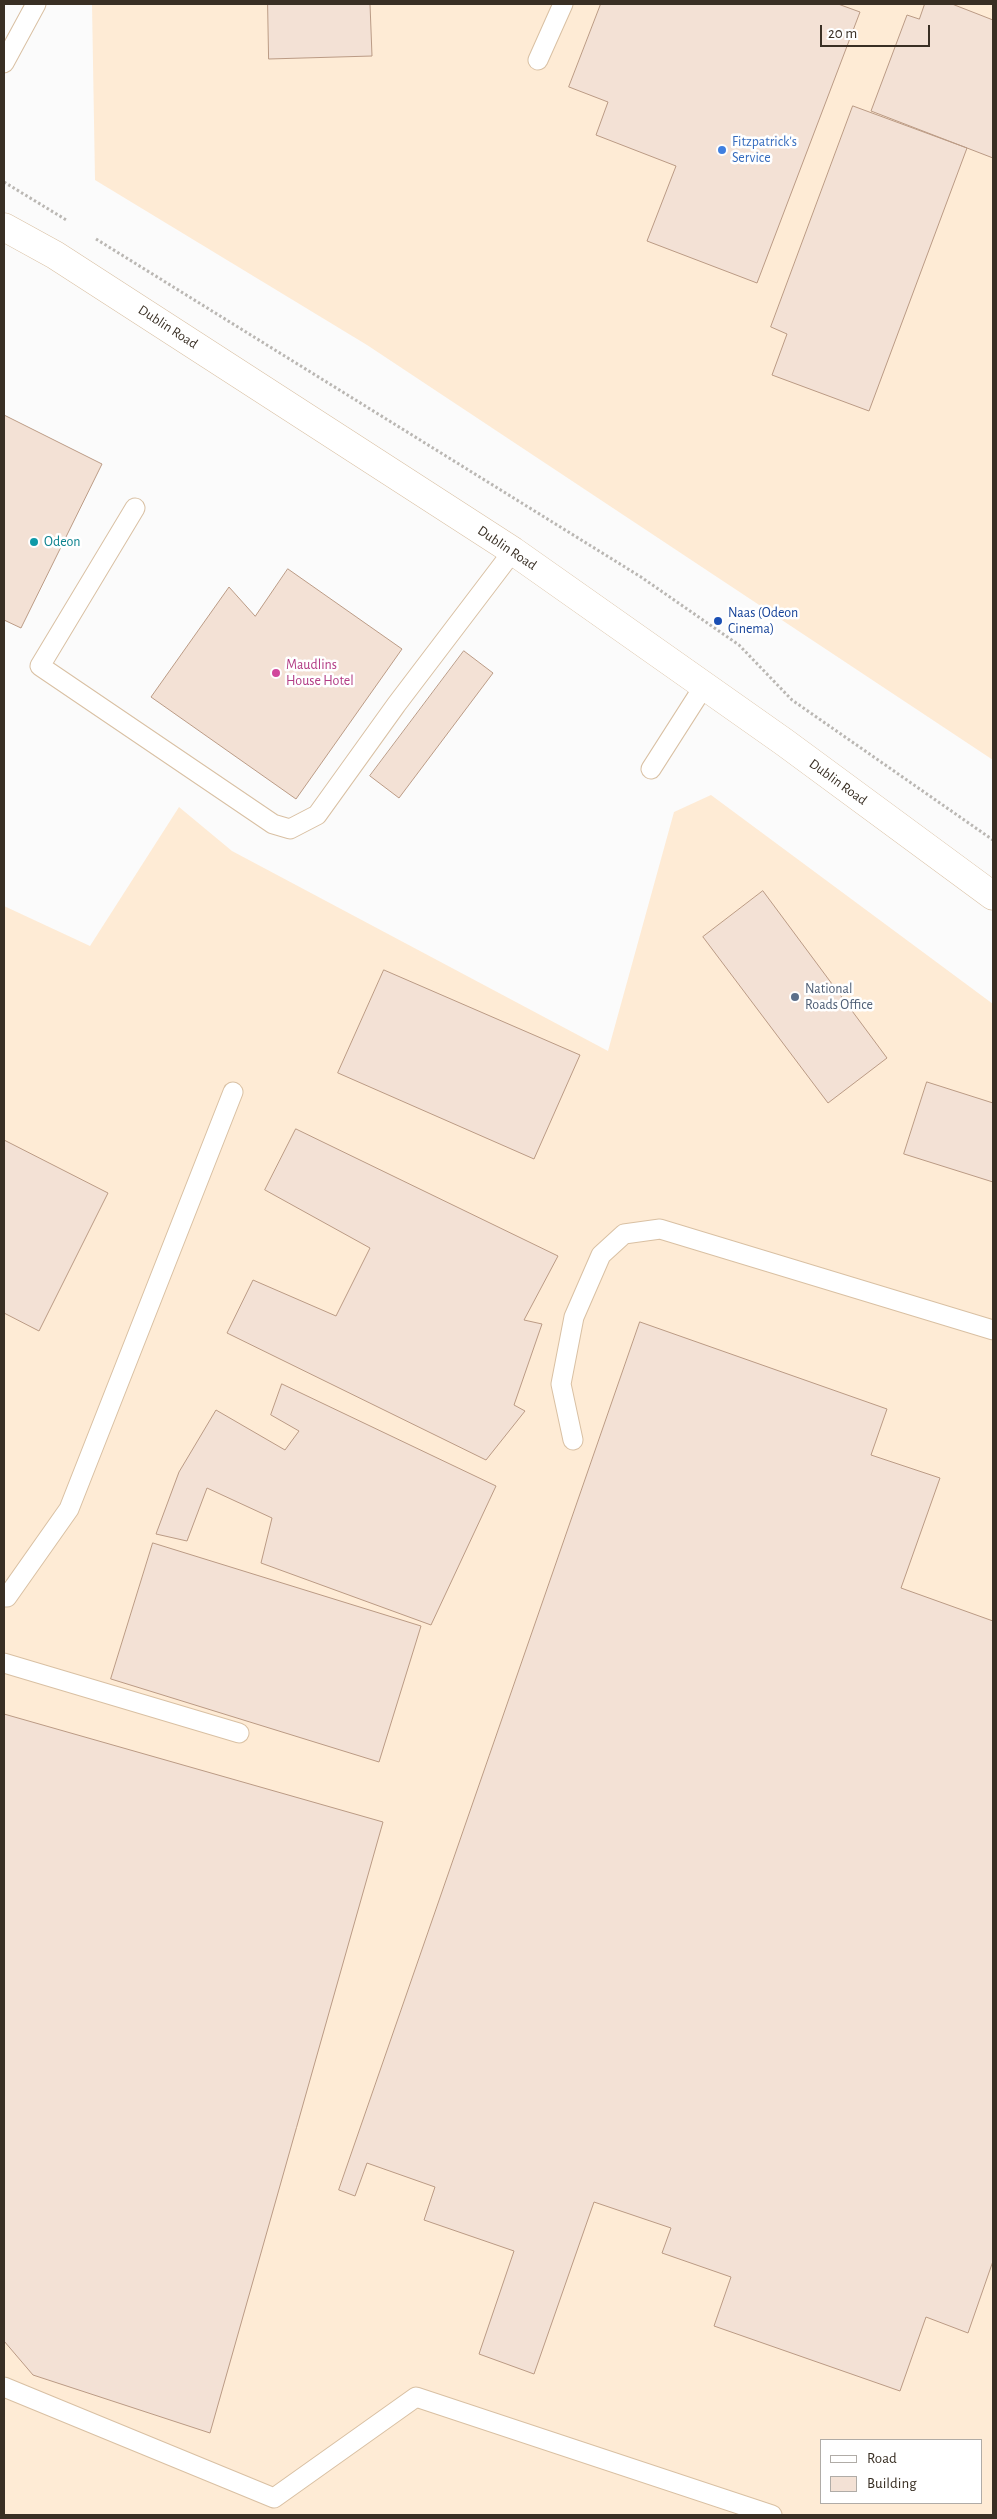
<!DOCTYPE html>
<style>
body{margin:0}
#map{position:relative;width:997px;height:2519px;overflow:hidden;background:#fbfbfb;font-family:"Alegreya Sans",sans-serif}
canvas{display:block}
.frame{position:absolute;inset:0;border:5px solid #392f24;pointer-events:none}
.legend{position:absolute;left:820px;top:2439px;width:162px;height:65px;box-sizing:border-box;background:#fff;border:1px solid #b0aca7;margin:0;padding:6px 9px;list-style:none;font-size:15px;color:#392f24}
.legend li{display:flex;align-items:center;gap:10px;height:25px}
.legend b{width:25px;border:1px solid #b0aca7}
.scale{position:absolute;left:820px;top:25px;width:110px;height:22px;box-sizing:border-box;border:2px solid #392f24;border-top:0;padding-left:6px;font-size:15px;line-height:18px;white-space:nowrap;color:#392f24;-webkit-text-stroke:4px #fff;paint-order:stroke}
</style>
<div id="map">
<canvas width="997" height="2519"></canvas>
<div class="frame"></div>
<ul class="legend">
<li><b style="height:6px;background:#fff"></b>Road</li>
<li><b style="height:14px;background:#f3e1d5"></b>Building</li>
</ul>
<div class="scale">20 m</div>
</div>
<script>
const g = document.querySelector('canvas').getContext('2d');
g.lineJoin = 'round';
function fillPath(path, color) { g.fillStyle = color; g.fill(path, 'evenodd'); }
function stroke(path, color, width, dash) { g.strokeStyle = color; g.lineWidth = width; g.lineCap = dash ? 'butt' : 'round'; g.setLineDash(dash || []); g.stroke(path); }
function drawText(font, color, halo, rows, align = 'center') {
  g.font = font + ' "Alegreya Sans",sans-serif'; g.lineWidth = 5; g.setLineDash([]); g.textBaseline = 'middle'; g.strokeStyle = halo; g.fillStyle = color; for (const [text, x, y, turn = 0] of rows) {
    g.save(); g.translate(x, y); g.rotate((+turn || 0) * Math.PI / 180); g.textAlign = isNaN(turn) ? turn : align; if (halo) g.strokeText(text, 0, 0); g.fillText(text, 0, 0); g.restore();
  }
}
fillPath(new Path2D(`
 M92,4h901v756l-626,-415 -272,-165z
 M711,795l282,209v1511h-989v-1609l86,40 89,-139 53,44 376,200 66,-239zM821,2440h160v63h-160z`), '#feebd5');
const building = new Path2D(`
 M268,4h102l2,52 -103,3z
 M601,4h237l22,8 -103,271 -110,-42 29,-75 -80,-31 12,-33 -39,-15z
 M925,4h27l41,16v138l-122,-47 36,-96 12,4z
 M853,106l114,42 -98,263 -97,-36 15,-41 -16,-7z
 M4,415l98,49 -81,164 -17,-8z
 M288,569l114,80 -106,150 -145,-102 78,-110 26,29z
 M464,651l29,22 -94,125 -29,-22z
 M763,891l124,167 -59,45 -125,-166z
 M384,970l196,85 -46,104 -196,-86z
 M927,1082l66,21v79l-89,-28z
 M296,1129l262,127 -34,64 18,4 -28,81 11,6 -39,49 -259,-127 26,-53 83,36 34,-68 -105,-58z
 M4,1140l104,53 -69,138 -35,-18z
 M640,1322l247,87 -16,46 69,23 -39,110 92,33v640l-25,72 -42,-16 -26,74 -186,-65 17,-49 -69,-24 9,-25 -77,-26 -60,172 -55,-20 35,-103 -90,-31 11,-33 -68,-24 -12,33 -16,-6z
 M282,1384l214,102 -65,139 -170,-62 11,-45 -65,-30 -20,53 -31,-7 23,-62 37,-62 69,40 14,-19 -28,-16z
 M153,1543l268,83 -42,136 -268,-83z
 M4,1714l379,108 -173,611 -177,-58 -29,-34z`);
fillPath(building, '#f3e1d5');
stroke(building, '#bb9b85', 1);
const lane = new Path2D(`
 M538,60l25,-56
 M4,63l32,-59
 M135,508l-95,158 233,158 17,5 27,-14 79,-110 117,-154
 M651,769l53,-83
 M573,1440l-12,-56 13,-67 27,-62 23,-21 36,-5 333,101
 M4,1597h3l62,-88 164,-417
 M4,1663l235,70
 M4,2387l270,111 142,-101 356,118`);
const secondary = new Path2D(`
 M4,227l51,28 458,296 271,191 209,154`);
stroke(lane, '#d9c0a3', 21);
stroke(secondary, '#d9c0a3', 29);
stroke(new Path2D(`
 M4,182l64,39
 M96,239l545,338 98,68 53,55 201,140`), '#bab7b3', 3, [2.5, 2.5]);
stroke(lane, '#fff', 19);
stroke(secondary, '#fff', 28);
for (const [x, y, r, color] of [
 [722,150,5,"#3f7fe0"],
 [34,542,5,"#0f9aa8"],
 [718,621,5,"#1a4fb4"],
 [276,673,5,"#d1479c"],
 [795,997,5,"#5c6f8a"]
]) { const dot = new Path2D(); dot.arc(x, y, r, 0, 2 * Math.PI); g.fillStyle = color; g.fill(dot); stroke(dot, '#fff', 2); }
drawText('14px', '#366cbe', '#fff', [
 ["Fitzpatrick's",732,142],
 ["Service",732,158]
], 'left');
drawText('14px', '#392f24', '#fff', [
 ["Dublin Road",168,327,33],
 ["Dublin Road",507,548,34],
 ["Dublin Road",838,782,36]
]);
drawText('14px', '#0d838f', '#fff', [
 ["Odeon",44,542]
], 'left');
drawText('14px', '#164399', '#fff', [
 ["Naas (Odeon",728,613],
 ["Cinema)",728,629]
], 'left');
drawText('14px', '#b23c85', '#fff', [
 ["Maudlins",286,665],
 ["House Hotel",286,681]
], 'left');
drawText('14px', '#4e5e75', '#fff', [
 ["National",805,989],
 ["Roads Office",805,1005]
], 'left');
</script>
